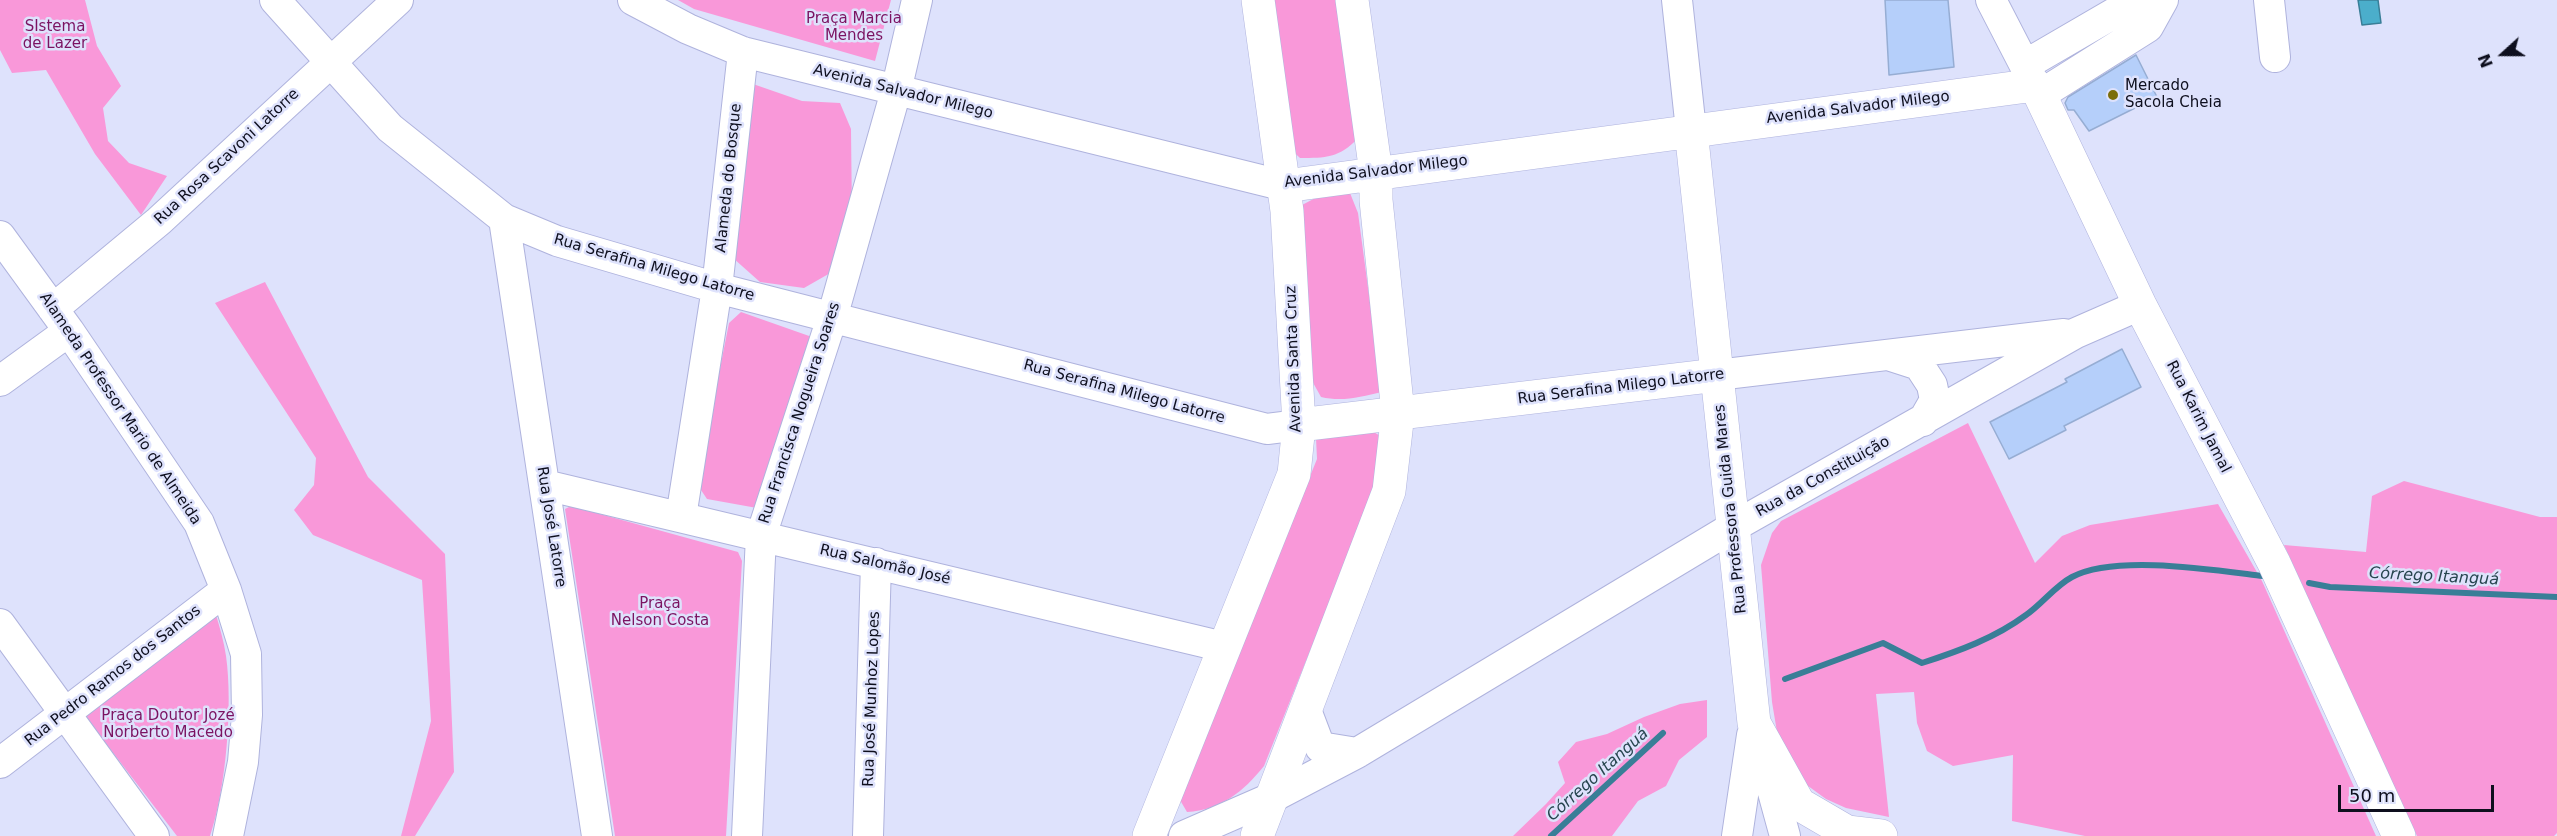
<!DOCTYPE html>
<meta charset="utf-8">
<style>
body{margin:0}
#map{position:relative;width:2557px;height:836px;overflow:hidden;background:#dee2fc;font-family:"DejaVu Sans",sans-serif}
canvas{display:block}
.north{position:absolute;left:2473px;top:24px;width:60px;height:60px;-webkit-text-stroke:4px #dee2fc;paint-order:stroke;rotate:249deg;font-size:16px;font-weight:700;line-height:24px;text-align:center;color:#0e0f1e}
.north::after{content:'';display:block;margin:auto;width:21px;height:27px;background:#0e0f1e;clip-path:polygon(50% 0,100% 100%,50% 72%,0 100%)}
.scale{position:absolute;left:2338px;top:785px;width:156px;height:27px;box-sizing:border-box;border:3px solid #0e0f1e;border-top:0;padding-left:8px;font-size:18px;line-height:21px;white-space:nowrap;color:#0e0f1e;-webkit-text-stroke:4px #dee2fc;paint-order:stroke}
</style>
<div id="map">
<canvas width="2557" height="836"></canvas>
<div class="north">N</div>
<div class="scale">50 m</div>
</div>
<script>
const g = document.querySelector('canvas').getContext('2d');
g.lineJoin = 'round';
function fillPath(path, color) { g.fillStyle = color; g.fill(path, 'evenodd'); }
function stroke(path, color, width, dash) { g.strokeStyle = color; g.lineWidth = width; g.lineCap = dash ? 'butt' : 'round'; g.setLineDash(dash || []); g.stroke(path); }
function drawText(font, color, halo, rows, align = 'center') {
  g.font = font + ' "DejaVu Sans",sans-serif'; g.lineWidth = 5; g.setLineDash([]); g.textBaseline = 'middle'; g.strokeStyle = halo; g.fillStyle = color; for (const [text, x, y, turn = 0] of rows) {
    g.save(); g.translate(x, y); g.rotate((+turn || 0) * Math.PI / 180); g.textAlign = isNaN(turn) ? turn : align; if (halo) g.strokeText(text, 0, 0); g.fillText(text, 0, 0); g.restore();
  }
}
fillPath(new Path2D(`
 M0,0h85l12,46 24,40 -18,22 5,33 21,22 38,13 -26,39 -46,-61 -49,-84 -34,3 -12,-23z
 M678,0h213l-16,61 -181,-52z
 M1267,0h72l19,138c-18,20 -33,20 -58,20l-16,-15z
 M753,84l49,17 38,2 11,26 1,89 -20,54 -28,16 -44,-6 -27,-24z
 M1350,193l8,20 24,179c-21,5 -40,10 -61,5l-10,-18 -9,-174 21,-11z
 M265,282l103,195 77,77 9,218 -39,64h-14l30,-115 -9,-141 -109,-45 -19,-25 20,-25 2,-27 -101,-155z
 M741,312l71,25 -55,171 -50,-9 -10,-15 32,-161z
 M1968,423l67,140 27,-27 28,-11 128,-21 44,77 114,255h-291l-73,-15 1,-66 -60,11 -26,-15 -10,-28 -3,-31 -38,2 13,123 -43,-9 -20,-9 -22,-16 -27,-51 -5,-30 -11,-137 11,-32 9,-12z
 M1367,428l15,9 -1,36 -117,293c-21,26 -43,44 -77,46l-7,-12 6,-17 131,-324 -1,-21z
 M2404,481l136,36h17v316l-3,3h-137l-133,-291 82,7 6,-56z
 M571,506l167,46 4,9 -16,275h-111l-50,-327z
 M216,615c4,13 8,27 10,41 7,49 0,133 -16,180h-33l-93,-121z
 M1707,700v37l-28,23 -13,26 -28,15 -26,35h-99l33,-32 19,-21 -7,-21 18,-20 31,-8 37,-17 36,-13z`), '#f998d9');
const water = new Path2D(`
 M2358,0h20l3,23 -19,2z`);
fillPath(water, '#4baecb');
stroke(water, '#397e97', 1.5);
stroke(new Path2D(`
 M2309,583l21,4 227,10
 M1785,679l98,-36 39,20c37,-12 73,-25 104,-48 16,-11 29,-29 46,-38 43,-23 142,-7 191,-1
 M1551,836l112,-103`), '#397e97', 6);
const building = new Path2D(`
 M1885,0h63l6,67 -65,8z
 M2136,55l21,42 -68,34 -15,-21h-6l-3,-7 3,-6z
 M2122,349l19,38 -77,39 2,4 -57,29 -19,-37 77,-40 -2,-3z`);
fillPath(building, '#b5cffa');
stroke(building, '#96add3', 1.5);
const minor = new Path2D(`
 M275,0l115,128 114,91 53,22 160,47 550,141 32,-4
 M633,0l55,29 55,23 542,134
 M1677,0l14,130
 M1991,0l49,95 108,-68 15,-27
 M2269,0l6,57
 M2025,65l110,-64 18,-1
 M504,219l93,617
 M0,236l69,95 130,192 27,67 20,64 1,61 -4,47 -15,74
 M53,309l106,-88 239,-221
 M1888,355l31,10 13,20 3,15 -12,21
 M1717,375l347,-41
 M0,381l69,-50
 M545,485l679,162
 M681,517l36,-229 26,-236
 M0,624l154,212
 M1306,710l14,37 37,6
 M1762,752l23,84
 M0,763l226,-173
 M747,836l14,-300 71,-218 64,-227 21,-91
 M868,836l8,-273
 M1184,836l87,-38 86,-45 376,-226 343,-194 64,-28
 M1737,836l15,-101`);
const major = new Path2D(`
 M2040,95l100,210 134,258 125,273
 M1691,130l63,593 45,81 48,28 34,4
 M1285,186l750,-101
 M1299,425l418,-50
 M1149,836l145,-362 5,-49 -12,-214 -29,-211
 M1257,836l132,-345 9,-78 -22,-213v-27l-24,-173`);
stroke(minor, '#afb3dd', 32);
stroke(major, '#afb3dd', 34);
stroke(minor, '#fff', 30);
stroke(major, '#fff', 33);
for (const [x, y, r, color] of [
 [2113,95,6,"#7b6d09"]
]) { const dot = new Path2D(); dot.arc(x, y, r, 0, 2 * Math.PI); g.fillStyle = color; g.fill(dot); stroke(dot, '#dee2fc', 2); }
drawText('15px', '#7b1362', '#dee2fc', [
 ["Praça Marcia",854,19],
 ["Mendes",854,36],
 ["SIstema",55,27],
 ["de Lazer",55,44],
 ["Praça",660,604],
 ["Nelson Costa",660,621],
 ["Praça Doutor Jozé",168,716],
 ["Norberto Macedo",168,733]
]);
drawText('15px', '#0e0f1e', '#dee2fc', [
 ["Mercado",2125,86],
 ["Sacola Cheia",2125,103]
], 'left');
drawText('15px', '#0e0f1e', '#dee2fc', [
 ["Avenida Salvador Milego",903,92,14],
 ["Avenida Salvador Milego",1858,108,-7],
 ["Rua Rosa Scavoni Latorre",227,157,-43],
 ["Avenida Salvador Milego",1376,172,-7],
 ["Alameda do Bosque",729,178,-84],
 ["Rua Serafina Milego Latorre",654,268,16],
 ["Avenida Santa Cruz",1294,359,-92],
 ["Rua Serafina Milego Latorre",1621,387,-7],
 ["Rua Serafina Milego Latorre",1124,392,15],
 ["Alameda Professor Mario de Almeida",120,409,56],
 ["Rua Francisca Nogueira Soares",800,413,-72],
 ["Rua Karim Jamal",2198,417,63],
 ["Rua da Constituição",1823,477,-29],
 ["Rua Professora Guida Mares",1731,509,-96],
 ["Rua José Latorre",551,527,81],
 ["Rua Salomão José",885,565,13],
 ["Rua Pedro Ramos dos Santos",113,676,-38],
 ["Rua José Munhoz Lopes",872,699,-88]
]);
drawText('italic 16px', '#27454f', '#dee2fc', [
 ["Córrego Itanguá",2434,577,3],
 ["Córrego Itanguá",1598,775,-42]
]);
</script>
